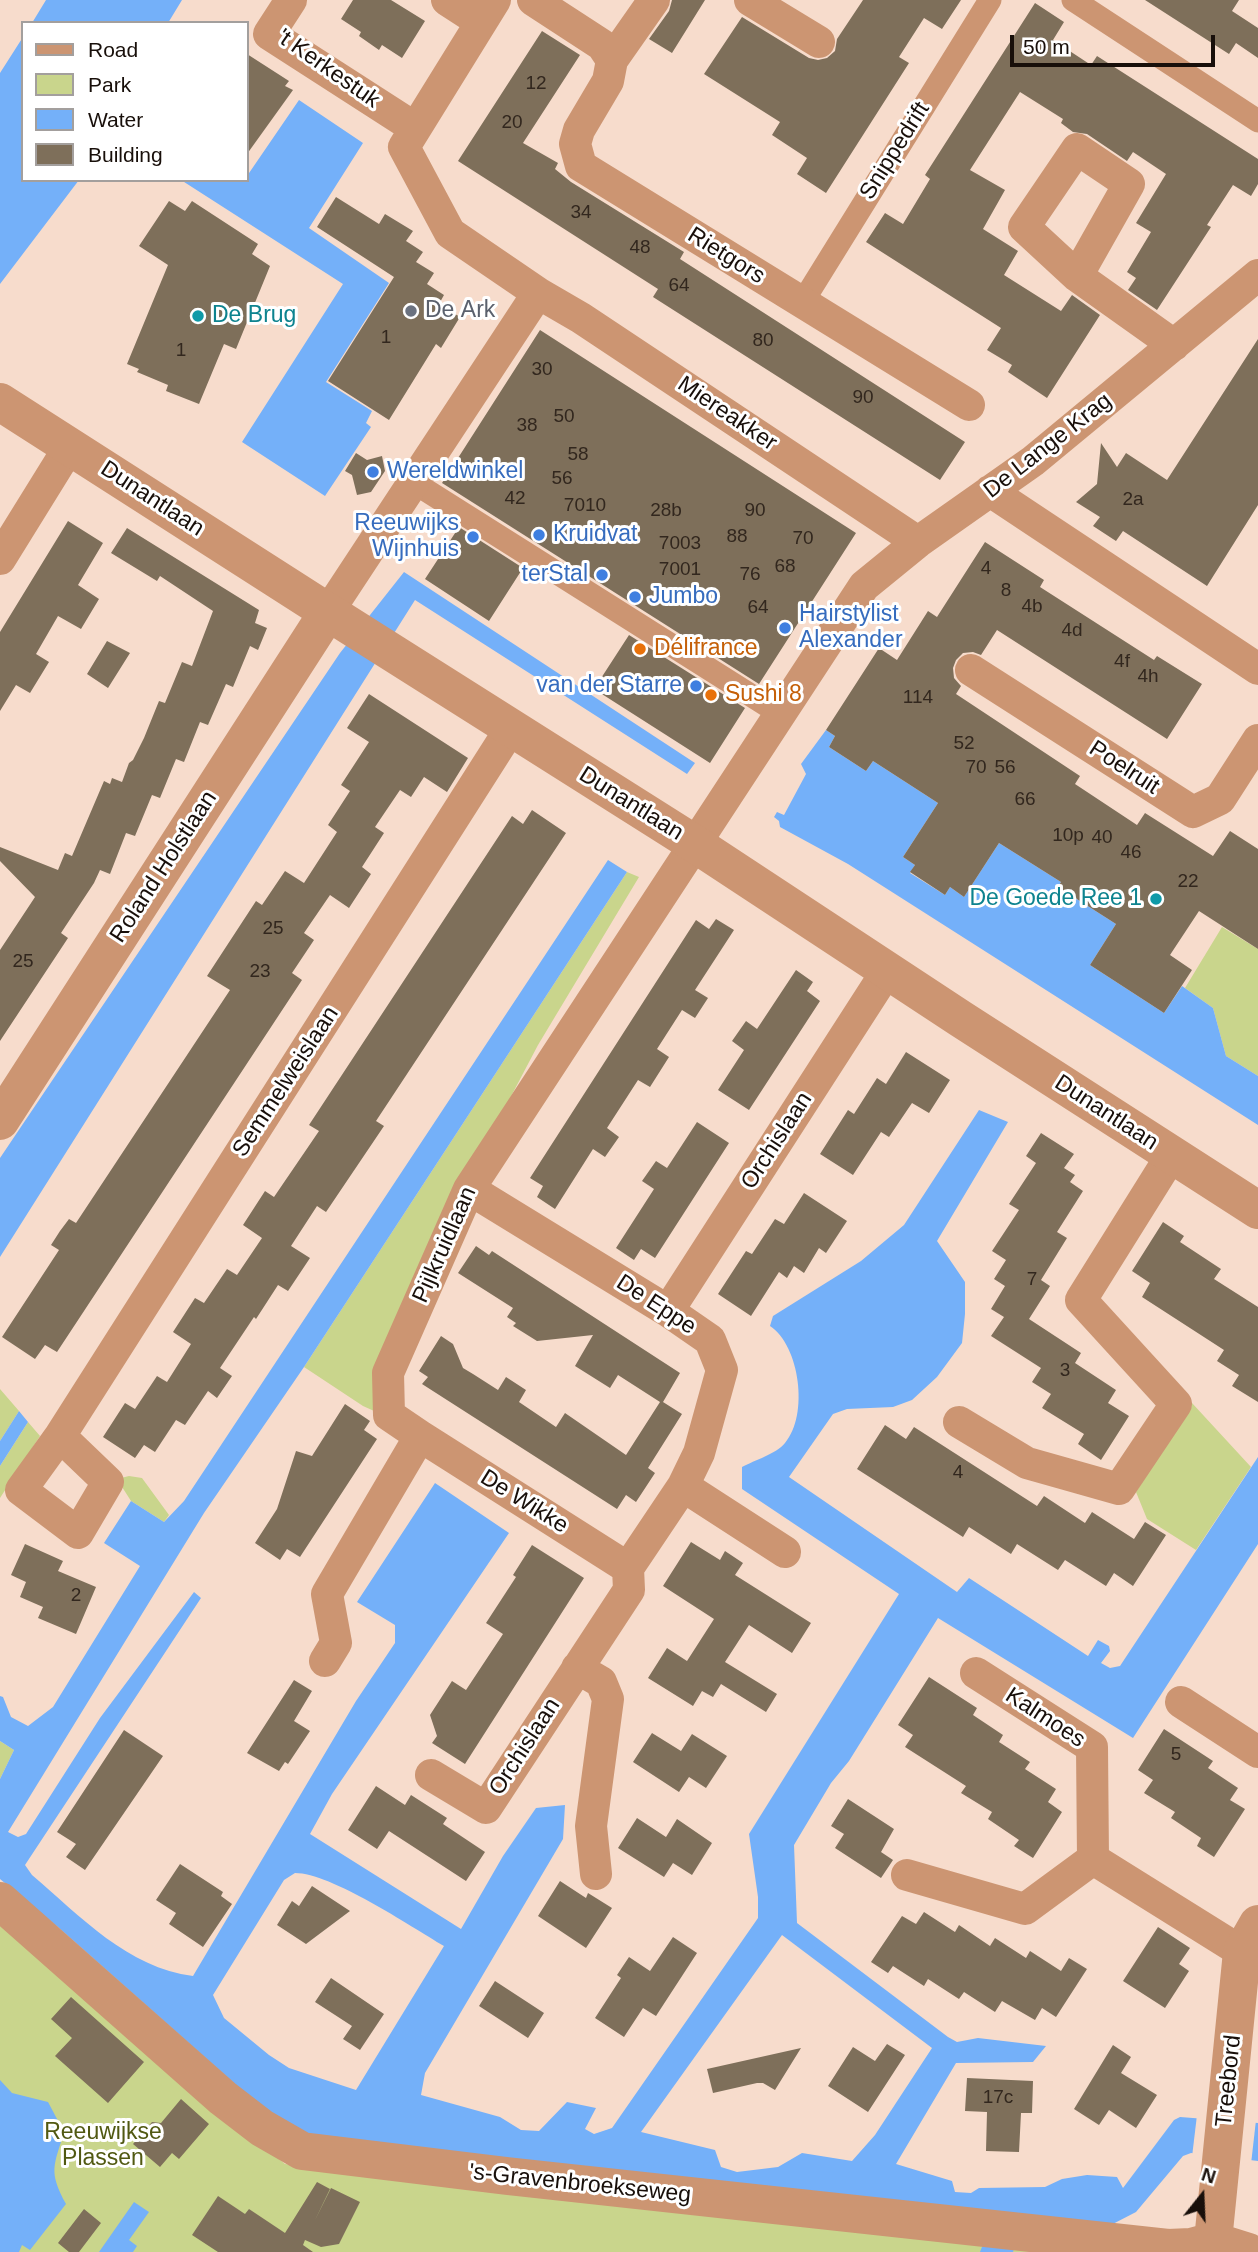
<!DOCTYPE html>
<meta charset="utf-8">
<style>
body{margin:0}
#map{position:relative;width:1258px;height:2252px;overflow:hidden;background:#f7dccc;font-family:Arial,sans-serif}
canvas{display:block}
.legend{position:absolute;left:21px;top:21px;width:228px;height:161px;box-sizing:border-box;background:#fff;border:2px solid #a39f9d;margin:0;padding:9px 12px;list-style:none;font-size:21px;color:#180f0a}
.legend li{display:flex;align-items:center;gap:14px;height:35px}
.legend b{width:35px;border:2px solid #a39f9d}
.north{position:absolute;left:1167px;top:2161px;width:70px;height:70px;-webkit-text-stroke:5px #fff;paint-order:stroke;rotate:18deg;font-size:19px;font-weight:700;line-height:28px;text-align:center;color:#180f0a}
.north::after{content:'';display:block;margin:auto;width:24px;height:32px;background:#180f0a;clip-path:polygon(50% 0,100% 100%,50% 72%,0 100%)}
.scale{position:absolute;left:1010px;top:35px;width:205px;height:32px;box-sizing:border-box;border:4px solid #180f0a;border-top:0;padding-left:9px;font-size:21px;line-height:24px;white-space:nowrap;color:#180f0a;-webkit-text-stroke:5px #fff;paint-order:stroke}
</style>
<div id="map">
<canvas width="1258" height="2252"></canvas>
<ul class="legend">
<li><b style="height:9px;background:#cc9572"></b>Road</li>
<li><b style="height:19px;background:#c9d58c"></b>Park</li>
<li><b style="height:19px;background:#74b0f9"></b>Water</li>
<li><b style="height:19px;background:#7e6f5a"></b>Building</li>
</ul>
<div class="north">N</div>
<div class="scale">50 m</div>
</div>
<script>
const g = document.querySelector('canvas').getContext('2d');
g.lineJoin = 'round';
function fillPath(path, color) { g.fillStyle = color; g.fill(path, 'evenodd'); }
function stroke(path, color, width, dash) { g.strokeStyle = color; g.lineWidth = width; g.lineCap = dash ? 'butt' : 'round'; g.setLineDash(dash || []); g.stroke(path); }
function drawText(font, color, halo, rows, align = 'center') {
  g.font = font + ' Arial,sans-serif'; g.lineWidth = 6; g.setLineDash([]); g.textBaseline = 'middle'; g.strokeStyle = halo; g.fillStyle = color; for (const [text, x, y, turn = 0] of rows) {
    g.save(); g.translate(x, y); g.rotate((+turn || 0) * Math.PI / 180); g.textAlign = isNaN(turn) ? turn : align; if (halo) g.strokeText(text, 0, 0); g.fillText(text, 0, 0); g.restore();
  }
}
fillPath(new Path2D(`
 M627,872l12,5 -101,168 -111,211 -33,164 -31,-14 -59,-39z
 M1222,927l36,22v127l-32,-20 -13,-48 -28,-20z
 M0,1389l19,22 -19,30z
 M1192,1403l59,64 -55,83 -49,-31 -11,-27z
 M28,1422l12,14 -40,62v-32z
 M129,1476l13,2 27,37 -5,7 -33,-21 -14,-22z
 M0,1741l14,9 -14,29z
 M0,1924l285,240 805,88h-1090z`), '#c9d58c');
fillPath(new Path2D(`
 M46,0h136l-14,23h-136z
 M23,37v143h56l-79,104v-211z
 M299,100l64,43 -54,85 80,55 -63,99 46,29 -6,12 5,4 -46,69 -83,-54 101,-158 -162,-104h66v-4z
 M404,572l291,191 -8,11 -272,-174 -415,657v-99l340,-505z
 M826,730l9,6 -6,11 37,24 7,-10 65,42 -35,54 12,8 -5,8 35,22 5,-8 14,10 35,-54 62,39 -3,5 58,37 -26,41 74,48 18,-27 31,22 13,48 32,20v49l-410,-261 -68,-37 -1,-6 -5,-4 3,-5 7,3 22,-41 -5,-10z
 M608,860l19,12 -323,495 -100,146 -196,319 10,5 8,-3 74,-116 94,-126 7,6 -176,267 7,10c48,41 96,93 161,101l163,-275 39,-58v-18l-38,-23 78,-119 74,50 -177,261 -22,40 151,95 42,-73 33,-48 29,-3 -2,34 -138,234 -4,22 79,22 21,13 18,1 28,-29 29,6 -11,21 9,5 18,-6 146,-210v-21l-9,-63 150,-240 -157,-105v-22c13,-7 34,-13 43,-24 24,-28 15,-97 -15,-117l3,-10 88,-55 43,-36 75,-115 29,12 -71,119 28,41v32l-3,29 -25,34 -25,23 -19,7 -46,2 -14,5 -44,63 168,115 12,-14 119,78 10,-16 11,6 1,5 -9,12 9,5 10,-2 138,-209v87l-125,194 -195,-120 -89,143 -18,22 -37,62 3,78 151,114 9,5 21,-4 68,8 -13,16 -77,1 -60,101 56,17 3,11 16,1 8,-5 66,-1 17,-8 25,-4 30,2 6,11 51,-68 6,-3 78,6v38l-67,-8 -8,3 -47,56 -29,15 -90,13 -4,12h-33l6,-15 -698,-106 -229,-203 -59,-49v-100l14,-29 -14,-9v-45l3,1 8,20 17,9 25,-19 87,-141 -36,-23 27,-42 33,21 20,-21zM295,1873c36,0 115,53 149,73l-88,144 -67,-22 -20,-13 -45,-37 -11,-23 71,-115zM782,1935l150,113 -57,87 -23,26 -50,-8 -24,14 -41,5 -16,-5 -6,-17 -74,-18z
 M19,1411l9,11 -28,44v-25z
 M0,2080l12,13 36,9 16,30c-10,34 -16,39 2,72l-36,46 -8,-5 -3,7h-19z
 M134,2202l15,10 -20,28 8,6 -4,6h-34z`), '#74b0f9');
fillPath(new Path2D(`
 M1197,2115l59,5 -5,44 -59,-7z`), '#f7dccc');
fillPath(new Path2D(`
 M353,0h38l34,21 -23,37 -20,-13 -3,5 -20,-14 2,-4 -20,-13z
 M672,0h33l-33,53 -23,-14 20,-28z
 M863,0h98l-19,29 -18,-11 -25,39 10,6 -83,130 -29,-19 10,-16 -35,-23 8,-13 -76,-48 38,-57 67,41 9,2 9,-2 8,-7 2,-12z
 M1145,0h94l-7,11 26,17v30l-22,-15 -7,11z
 M1035,3l29,19 -11,18 38,25 6,-9 161,103v25l-7,12 -18,-11 -26,40 4,2 -54,83 -29,-20 8,-12 -9,-6 24,-40 -15,-9 30,-49 -33,-22 -6,9 -40,-27 -14,-2 -12,-9 2,-4 -43,-27 -50,78 35,20 -22,39 35,22 -14,24 57,36 11,-16 28,20 -53,83 -39,-26 4,-7 -25,-15 14,-22 -135,-86 19,-29 18,11 27,-45 -5,-4z
 M542,31l38,24 -57,88 35,20 -3,6 16,13 113,70 -4,7 285,183 -25,38 -287,-183 5,-8 -200,-128z
 M247,54l42,27 -4,5 8,4 -46,64z
 M336,197l43,27 6,-10 28,17 -7,10 17,11 -7,10 18,11 -7,11 17,11 -5,9 21,13 -19,31 -5,-4 -47,76 -61,-39 66,-104 -77,-50z
 M169,201l16,10 7,-10 66,43 -6,10 18,12 -34,83 -12,-5 -25,60 -33,-13 2,-6 -31,-13 2,-3 -12,-5 41,-99 -29,-19z
 M540,330l316,203 -97,151 -317,-201z
 M1258,339v166l-51,81 -84,-55 -7,10 -23,-15 7,-9 -24,-15 21,-18 4,-41 16,24 9,-14 41,27z
 M356,453l11,7 15,-4 3,15 -14,21 -14,3 -5,-20 -7,-4z
 M68,521l35,22 -25,42 21,14 -18,30 -23,-13 -22,38 13,8 -19,31 -14,-8 -16,26v-79z
 M459,527l64,41 -34,53 -64,-42z
 M127,528l132,82 -4,13 12,5 -9,22 -8,-4 -17,41 -7,-3 -18,41 -8,-3 -16,40 -8,-3 -16,39 -8,-3 -17,41 -9,-3 -16,41 -10,-4 -6,13 -33,50 7,5 -68,103v-91l35,-53 -35,-36v-14l58,23 7,-17 7,3 32,-75 6,3 2,-6 10,4 7,-19 4,-3 11,-22 15,-37 6,2 17,-41 10,4 21,-55 -53,-35 -3,5 -46,-28z
 M985,542l59,38 -4,7 114,73 3,-4 45,28 -35,55 -170,-109 -16,25 -8,-3 -10,1 -7,7 -3,8 1,10 7,8 -5,8 124,82 -5,8 62,41 8,-12 68,43 17,-25 28,18v100l-59,-38 -29,44 22,15 -28,43 -74,-48 26,-41 -58,-37 3,-5 -62,-39 -35,54 -14,-10 -5,8 -35,-23 5,-7 -12,-8 35,-54 -65,-42 -7,10 -37,-24 6,-11 -9,-6 53,-82 18,12 31,-49 9,6z
 M629,635l116,73 -35,55 -116,-74z
 M107,641l23,12 -22,35 -21,-14z
 M369,694l99,64 -21,34 -23,-15 -13,20 -11,-7 -25,37 9,6 -22,34 9,7 -22,34 -19,-13 -26,38 10,7 -22,33 10,7 -245,372 -12,-7 -10,14 -33,-22 57,-87 -8,-5 9,-14 9,-12 7,4 154,-233 -23,-14 49,-75 6,4 23,-34 19,12 33,-51 -9,-7 22,-34 -9,-6 28,-43 -22,-14z
 M532,810l34,23 -190,288 8,5 -58,86 -9,-6 -26,40 19,12 -22,33 -10,-6 -22,34 -2,-2 -34,51 12,8 -15,22 -9,-7 -23,34 -9,-5 -21,32 -11,-7 -9,13 -32,-21 22,-34 10,6 22,-33 10,6 24,-38 -18,-12 22,-34 9,5 23,-34 10,6 25,-37 -19,-13 22,-34 9,6 45,-66 -10,-6 203,-309 11,8z
 M716,919l18,11 -39,60 13,8 -13,20 -13,-8 -25,39 12,8 -19,30 -12,-7 -31,48 12,9 -14,20 -12,-8 -38,60 -18,-12 6,-11 -13,-8 166,-258 13,9z
 M796,970l17,12 -6,9 13,10 -71,109 -31,-20 26,-40 -12,-9 14,-20 11,8z
 M906,1052l44,28 -21,33 -17,-10 -23,34 -8,-5 -28,43 -33,-21 28,-44 6,4 23,-36 9,6z
 M697,1122l32,21 -74,115 -14,-9 -7,11 -18,-12 38,-59 -12,-8 14,-20 11,7z
 M1041,1133l33,21 -10,14 11,7 -5,7 13,9 -26,41 10,6 -26,42 9,6 -21,33 52,34 -6,10 41,27 -8,13 21,13 -28,44 -23,-16 6,-10 -42,-26 9,-14 -19,-12 9,-14 -50,-32 13,-19 -13,-8 14,-23 -11,-7 12,-19 -14,-9 27,-41 -10,-6 27,-41 -10,-7z
 M804,1193l43,28 -21,32 -7,-5 -15,25 -10,-7 -7,12 -8,-6 -28,44 -33,-22 28,-43 6,3 23,-35 9,5z
 M1163,1222l21,14 -4,6 41,27 -7,10 44,28v95l-26,-16 7,-11 -22,-14 7,-11 -82,-53 8,-14 -18,-12z
 M476,1246l13,9 3,-4 188,122 -17,29 19,12 -34,54 7,5 -19,29 -10,-7 -9,14 -195,-125 6,-7 -9,-6 22,-35 12,8 10,24 10,6 25,16 8,-13 20,13 -7,12 37,25 9,-14 61,42 34,-53 -42,-27 -8,13 -35,-22 18,-31 -56,6 -24,-15 3,-3 -9,-6 6,-9 -55,-35z
 M345,1404l25,17 -6,9 13,9 -77,118 -13,-8 -7,11 -25,-17 22,-34 19,-58 16,5z
 M885,1425l21,14 8,-12 123,79 7,-10 41,27 7,-11 42,27 11,-17 21,13 -33,51 -19,-13 -8,13 -41,-26 -7,10 -41,-26 -6,10 -42,-27 -6,10 -106,-68z
 M691,1542l29,18 5,-9 18,12 -8,12 76,48 -19,30 -43,-28 -24,37 52,32 -11,18 -45,-28 -8,13 -11,-6 -9,15 -45,-28 19,-30 20,13 27,-42 -51,-33z
 M25,1544l38,17 -5,10 38,16 -20,47 -38,-16 5,-11 -23,-10 6,-15 -15,-7z
 M532,1545l52,33 -119,186 -33,-21 5,-7 -7,-21 22,-34 14,9 37,-56 -17,-11 30,-46 -3,-2z
 M929,1677l48,31 -4,7 30,20 -4,7 31,20 -5,7 31,20 -8,13 14,10 -29,46 -19,-12 5,-6 -31,-21 4,-7 -31,-19 5,-7 -61,-39 8,-12 -15,-10z
 M294,1680l18,11 -18,30 16,10 -22,33 -3,-2 -6,9 -32,-18z
 M1164,1729l49,32 -5,7 30,20 -8,12 15,9 -31,48 -17,-11 4,-8 -30,-20 4,-6 -31,-19 9,-13 -15,-10z
 M124,1730l39,26 -78,114 -19,-13 10,-13 -19,-12z
 M652,1733l29,18 11,-17 35,22 -21,32 -17,-11 -10,15 -46,-30z
 M376,1786l29,19 6,-10 36,23 -4,6 42,28 -19,29 -77,-50 -12,18 -29,-19z
 M848,1799l46,30 -13,23 12,8 -12,18 -46,-30 9,-14 -13,-8z
 M637,1818l29,19 11,-18 35,24 -20,32 -19,-12 -9,14 -46,-29z
 M180,1864l43,28 -2,4 11,8 -29,43 -34,-23 7,-11 -20,-13z
 M560,1881l26,17 2,-5 24,15 -26,40 -48,-32z
 M312,1886l38,25 -44,33 -29,-19 15,-24 7,5z
 M924,1912l31,20 4,-7 31,21 5,-8 31,20 4,-7 31,20 8,-13 18,11 -31,48 -14,-9 -7,12 -33,-19 -7,11 -31,-20 -5,7 -31,-20 -4,7 -31,-20 -5,7 -17,-11 31,-46 14,8z
 M1158,1927l32,21 -11,16 10,7 -24,37 -42,-27z
 M673,1937l24,16 -41,63 -13,-8 -19,29 -29,-19 26,-40 -4,-3 12,-18 21,14z
 M331,1978l53,36 -24,36 -17,-11 9,-13 -37,-24z
 M495,1981l49,32 -16,25 -49,-32z
 M71,1997l73,65 -36,41 -53,-47 17,-18 -21,-19z
 M887,2044l18,11 -37,57 -40,-26 25,-39 22,14z
 M1113,2045l18,12 -10,16 36,22 -21,33 -27,-18 -10,15 -25,-16z
 M801,2048l-26,42 -12,-7h-6l-44,10 -6,-24z
 M967,2078l66,3 -1,32h-11l-2,39 -33,-1 1,-39 -22,-1z
 M181,2099l28,25 -30,35 -7,-6 -12,14 -27,-23 19,-22 9,1z
 M317,2182l13,7 -15,31 16,-32 29,14 -21,42 -18,3 -16,-7 -2,5 10,7h-95l-26,-17 26,-39 27,18 4,-5 36,24z
 M84,2209l17,14 -22,29h-10l-11,-9z`), '#7e6f5a');
stroke(new Path2D(`
 M1073,0l185,121
 M802,303l188,-303
 M413,482l366,231`), '#cc9572', 23);
stroke(new Path2D(`
 M291,0l-22,34 146,94
 M447,0l34,22
 M495,0l-91,147 46,86 88,60
 M533,0l69,45 10,15 -4,21 -29,49 -4,14 6,22 388,239
 M750,0l69,42
 M612,60l42,-60
 M1077,276l52,-92 -52,-35 -53,78 53,49 97,69
 M990,491l268,178
 M0,559l70,-113
 M328,612l210,-319 43,25 337,224
 M971,670l222,142 27,-13 38,-59
 M668,1311l219,-340
 M959,1422l68,41 92,26 57,-85 -95,-104 90,-144
 M60,1436l48,46 -30,51 -57,-43 39,-54 451,-708
 M420,1436l208,132
 M683,1486l102,66
 M325,1661l11,-18 -9,-49 93,-158 -31,-21 -1,-42 81,-184 395,-603 54,-44 115,-81 225,-186
 M577,1668l24,14 7,17 -17,127 5,48
 M1181,1702l77,50
 M431,1775l55,33 143,-218 -1,-22 55,-82 16,-33 23,-83 -12,-30 -42,-29 -199,-122
 M1093,1859l149,93
 M907,1875l118,34 68,-50 -1,-112 -116,-74`), '#cc9572', 32);
stroke(new Path2D(`
 M0,402l328,210 367,232 266,175 297,191
 M0,1121l328,-509
 M0,1901l223,197 39,30 40,23 205,25 661,72 23,-1 22,-6 35,11
 M1213,2241l29,-289 16,-28`), '#cc9572', 38);
for (const [x, y, r, color] of [
 [411,311,7,"#6b7280"],
 [198,316,7,"#0f9aa8"],
 [373,472,7,"#3f7fe0"],
 [539,535,7,"#3f7fe0"],
 [473,537,7,"#3f7fe0"],
 [602,575,7,"#3f7fe0"],
 [635,597,7,"#3f7fe0"],
 [785,628,7,"#3f7fe0"],
 [640,649,7,"#e8710a"],
 [696,686,7,"#3f7fe0"],
 [711,695,7,"#e8710a"],
 [1156,899,7,"#0f9aa8"]
]) { const dot = new Path2D(); dot.arc(x, y, r, 0, 2 * Math.PI); g.fillStyle = color; g.fill(dot); stroke(dot, '#fff', 2.5); }
drawText('19px', '#32271e', null, [
 ["12",536,84],
 ["20",512,123],
 ["34",581,213],
 ["48",640,248],
 ["64",679,286],
 ["1",386,338],
 ["80",763,341],
 ["1",181,351],
 ["30",542,370],
 ["90",863,398],
 ["50",564,417],
 ["38",527,426],
 ["58",578,455],
 ["56",562,479],
 ["42",515,499],
 ["2a",1133,500],
 ["7010",585,506],
 ["28b",666,511],
 ["90",755,511],
 ["88",737,537],
 ["70",803,539],
 ["7003",680,544],
 ["68",785,567],
 ["4",986,569],
 ["7001",680,570],
 ["76",750,575],
 ["8",1006,591],
 ["4b",1032,607],
 ["64",758,608],
 ["4d",1072,631],
 ["4f",1122,662],
 ["4h",1148,677],
 ["114",918,698],
 ["52",964,744],
 ["70",976,768],
 ["56",1005,768],
 ["66",1025,800],
 ["10p",1068,836],
 ["40",1102,838],
 ["46",1131,853],
 ["22",1188,882],
 ["25",273,929],
 ["25",23,962],
 ["23",260,972],
 ["7",1032,1280],
 ["3",1065,1371],
 ["4",958,1473],
 ["2",76,1596],
 ["5",1176,1755],
 ["17c",998,2098]
]);
drawText('23px', '#180f0a', '#fff', [
 ["'t Kerkestuk",328,69,35],
 ["Snippedrift",895,151,-58],
 ["Rietgors",726,256,32],
 ["Miereakker",727,414,34],
 ["De Lange Krag",1048,446,-38],
 ["Dunantlaan",152,499,33],
 ["Poelruit",1124,768,33],
 ["Dunantlaan",631,804,32],
 ["Roland Holstlaan",164,867,-57],
 ["Semmelweislaan",286,1082,-57],
 ["Dunantlaan",1106,1113,33],
 ["Orchislaan",777,1141,-57],
 ["Pijlkruidlaan",445,1245,-66],
 ["De Eppe",656,1305,33],
 ["De Wikke",524,1502,32],
 ["Kalmoes",1045,1718,33],
 ["Orchislaan",525,1747,-57],
 ["Treebord",1229,2081,-84],
 ["'s-Gravenbroekseweg",580,2184,6]
]);
drawText('23px', '#5b616d', '#fff', [
 ["De Ark",425,311]
], 'left');
drawText('23px', '#0d838f', '#fff', [
 ["De Brug",212,316],
 ["De Goede Ree 1",1142,899,"right"]
], 'left');
drawText('23px', '#366cbe', '#fff', [
 ["Wereldwinkel",387,472],
 ["Reeuwijks",459,524,"right"],
 ["Wijnhuis",459,550,"right"],
 ["Kruidvat",553,535],
 ["terStal",588,575,"right"],
 ["Jumbo",649,597],
 ["Hairstylist",799,615],
 ["Alexander",799,641],
 ["van der Starre",682,686,"right"]
], 'left');
drawText('23px', '#c56008', '#fff', [
 ["Délifrance",654,649],
 ["Sushi 8",725,695]
], 'left');
drawText('23px', '#515912', '#fff', [
 ["Reeuwijkse",103,2133],
 ["Plassen",103,2159]
]);
</script>
